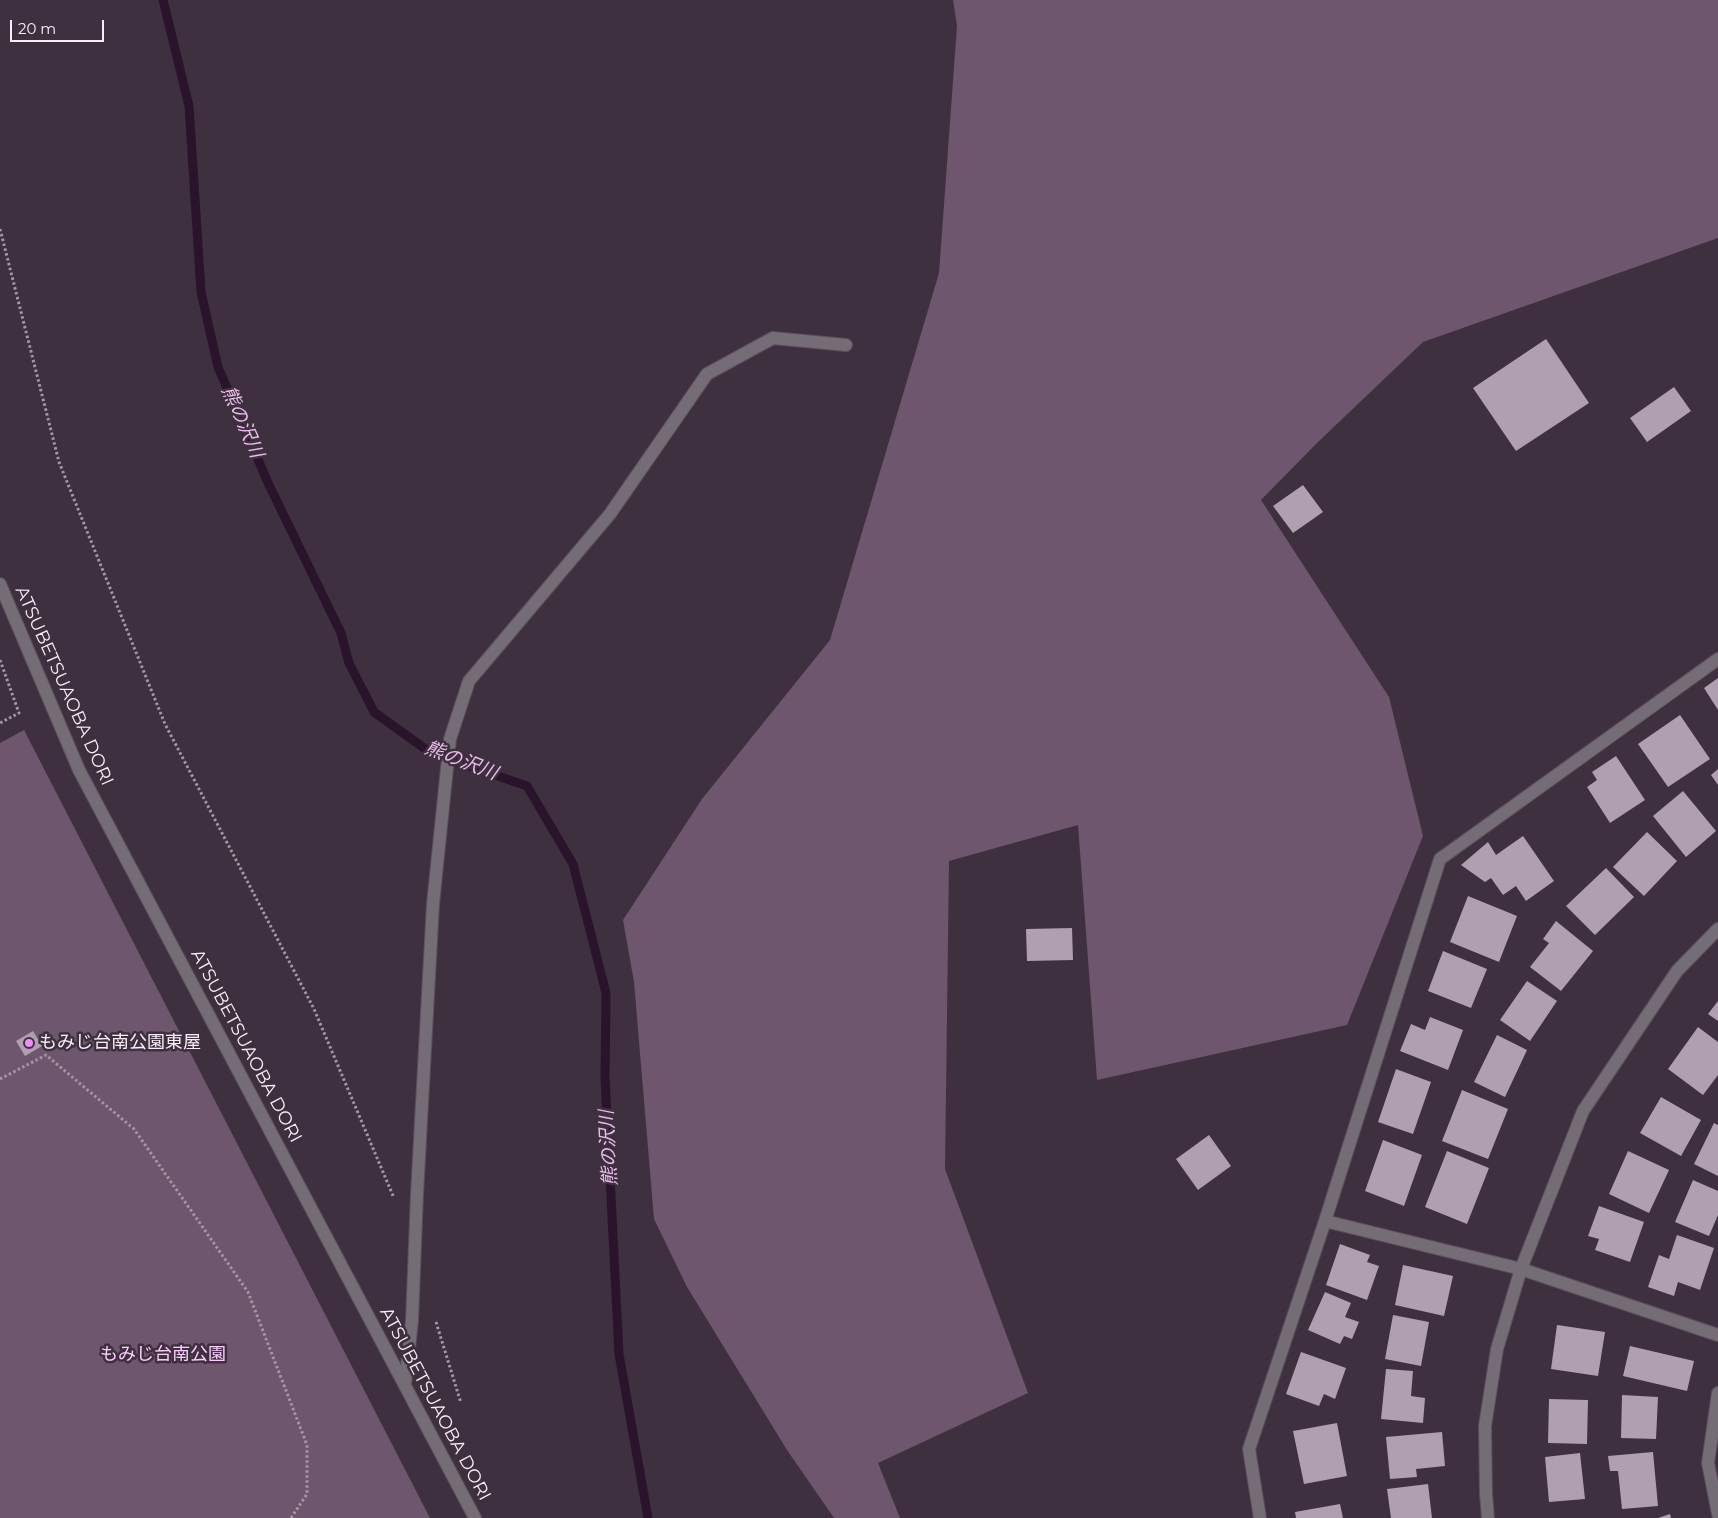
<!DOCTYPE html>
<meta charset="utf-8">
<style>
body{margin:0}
#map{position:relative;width:1718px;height:1518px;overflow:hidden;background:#3e303e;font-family:Montserrat,sans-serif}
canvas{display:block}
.scale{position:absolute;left:10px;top:20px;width:94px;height:22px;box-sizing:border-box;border:2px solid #f7eef8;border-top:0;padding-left:6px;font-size:15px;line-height:18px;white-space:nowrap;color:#f7eef8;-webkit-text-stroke:4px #3e303e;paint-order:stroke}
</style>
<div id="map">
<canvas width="1718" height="1518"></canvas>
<div class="scale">20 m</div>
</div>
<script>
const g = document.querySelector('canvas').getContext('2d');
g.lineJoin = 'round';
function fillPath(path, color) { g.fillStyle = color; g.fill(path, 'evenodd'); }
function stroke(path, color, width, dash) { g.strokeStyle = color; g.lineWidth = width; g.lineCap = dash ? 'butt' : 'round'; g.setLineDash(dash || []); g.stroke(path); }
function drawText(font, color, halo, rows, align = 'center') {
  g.font = font + ' Montserrat,"Noto Sans JP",sans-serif'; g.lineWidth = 5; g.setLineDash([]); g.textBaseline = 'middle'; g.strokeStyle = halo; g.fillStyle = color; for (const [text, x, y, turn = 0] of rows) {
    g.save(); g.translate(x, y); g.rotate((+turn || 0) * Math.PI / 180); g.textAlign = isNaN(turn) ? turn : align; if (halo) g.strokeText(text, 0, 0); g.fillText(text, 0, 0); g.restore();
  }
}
fillPath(new Path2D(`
 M953,0h765v238l-295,104 -106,101 -56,57 128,197 34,139 -76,189 -250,55 -19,-255 -129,36 -4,308 83,224 -150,70 22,55h-66l-47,-68 -100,-163 -33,-68 -20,-237 -11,-62 79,-121 128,-159 109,-367 18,-247z
 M24,730l406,788h-430v-775z`), '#6e566f');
stroke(new Path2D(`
 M163,0l26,106 12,186 17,75 51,118 72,148 8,30 25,49 57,41 96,33 46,78 33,129 -1,85 14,276 29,164`), '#2a142c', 9);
fillPath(new Path2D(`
 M1546,339l43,64 -73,48 -43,-63z
 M1674,387l17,24 -44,31 -17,-24z
 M1303,485l20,27 -30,21 -20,-27z
 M1718,678v32l-14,-22z
 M1680,715l30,44 -42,28 -30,-43z
 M1616,756l29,44 -35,23 -23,-36 10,-7 -5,-8z
 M1718,769v16l-7,-10z
 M1683,791l33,40 -30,26 -33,-41z
 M1647,832l30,29 -33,35 -31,-29z
 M1523,836l31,45 -28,20 -10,-15 -13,9 -12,-17 -6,4 -24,-17 27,-23 8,13z
 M1606,868l28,29 -39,38 -29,-29z
 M1468,896l49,20 -18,46 -49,-20z
 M1556,921l37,30 -32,40 -31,-24 19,-24 -6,-4z
 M1072,928l1,32 -46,1 -1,-32z
 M1443,951l44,18 -16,39 -43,-17z
 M1527,981l30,20 -27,40 -30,-21z
 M1718,1001v20l-10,-7z
 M1430,1017l33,13 -15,40 -48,-19 11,-27 14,6z
 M1698,1027l20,15v33l-15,20 -35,-26z
 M33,1031l9,15 -17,10 -9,-15z
 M1497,1035l30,15 -22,47 -31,-15z
 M1396,1069l35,13 -18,52 -35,-12z
 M1462,1090l46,19 -20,50 -46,-18z
 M1661,1097l40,23 -20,36 -41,-23z
 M1714,1123l4,2v51l-24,-12z
 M1209,1135l22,31 -33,24 -22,-31z
 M1383,1140l39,15 -18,51 -39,-15z
 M1447,1151l42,17 -22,56 -42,-17z
 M1628,1151l41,19 -20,43 -40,-19z
 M1693,1180l25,11v24l-9,21 -34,-14z
 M1599,1206l45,16 -14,40 -35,-12 4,-11 -11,-3z
 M1677,1235l37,13 -14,42 -22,-8 -4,14 -26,-9 11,-32 10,4z
 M1340,1244l30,11 -3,7 12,4 -12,34 -41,-15z
 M1403,1265l50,11 -9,40 -49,-11z
 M1325,1292l26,11 -6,14 14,5 -7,17 -8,-3 -4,8 -32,-14z
 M1393,1315l36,7 -8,44 -36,-7z
 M1557,1325l48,7 -7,44 -47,-7z
 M1630,1346l64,15 -7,30 -64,-15z
 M1301,1352l45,16 -11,31 -11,-5 -5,12 -33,-12z
 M1386,1369l27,2 -2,25 14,2 -2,25 -42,-4z
 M1622,1395l36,2 -2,42 -35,-1z
 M1549,1399l39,1 -1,44 -39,-1z
 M1337,1423l10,53 -43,8 -11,-53z
 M1442,1432l3,34 -29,3 1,8 -27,2 -4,-42z
 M1653,1452l5,54 -36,3 -4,-38h-8l-2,-15z
 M1580,1453l5,46 -36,3 -4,-45z
 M1428,1484l4,34h-41l-4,-29z
 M1340,1504l3,14h-47l-1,-6z
 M1670,1514l1,4h-13z`), '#b09fb1');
const service = new Path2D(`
 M405,1384l7,-63 5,-127 16,-290 17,-165 19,-58 141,-167 97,-140 66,-36 73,7`);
const minor = new Path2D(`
 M1325,1221l196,48 197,66
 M1718,1393l-10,70 10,51
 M1260,1518l-11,-69 76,-228 115,-362 278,-200`);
const tertiary = new Path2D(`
 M0,584l79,186 396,748
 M1488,1518l-2,-24 -1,-68 12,-77 24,-80 62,-158 94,-140 41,-42`);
stroke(service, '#5c4e5c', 14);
stroke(minor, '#5c4e5c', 14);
stroke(tertiary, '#5c4e5c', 14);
stroke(new Path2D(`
 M0,229l59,233 106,262 149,285 80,189
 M0,660l19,53 -19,10
 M0,1079l46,-24 88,74 114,163 59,153v49l-16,24
 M436,1322l25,81`), '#a297a2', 3, [2.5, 2.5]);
stroke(service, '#746d75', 12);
stroke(minor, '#746d75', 12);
stroke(tertiary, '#746d75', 12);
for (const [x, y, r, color] of [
 [29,1043,5,"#ef8bf7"]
]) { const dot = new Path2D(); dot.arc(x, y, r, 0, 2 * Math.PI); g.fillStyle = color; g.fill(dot); stroke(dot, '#3e303e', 2); }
drawText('18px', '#f7eef8', '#3e303e', [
 ["ATSUBETSUAOBA DORI",64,686,66],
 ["ATSUBETSUAOBA DORI",246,1046,62],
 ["ATSUBETSUAOBA DORI",435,1404,62]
]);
drawText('18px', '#f7eef8', '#3e303e', [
 ["もみじ台南公園東屋",39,1043]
], 'left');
drawText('18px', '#fcccfe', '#3e303e', [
 ["もみじ台南公園",163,1355]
]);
drawText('italic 19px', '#eabced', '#3e303e', [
 ["熊の沢川",242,422,66],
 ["熊の沢川",461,761,21],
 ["熊の沢川",609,1148,-93]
]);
</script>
